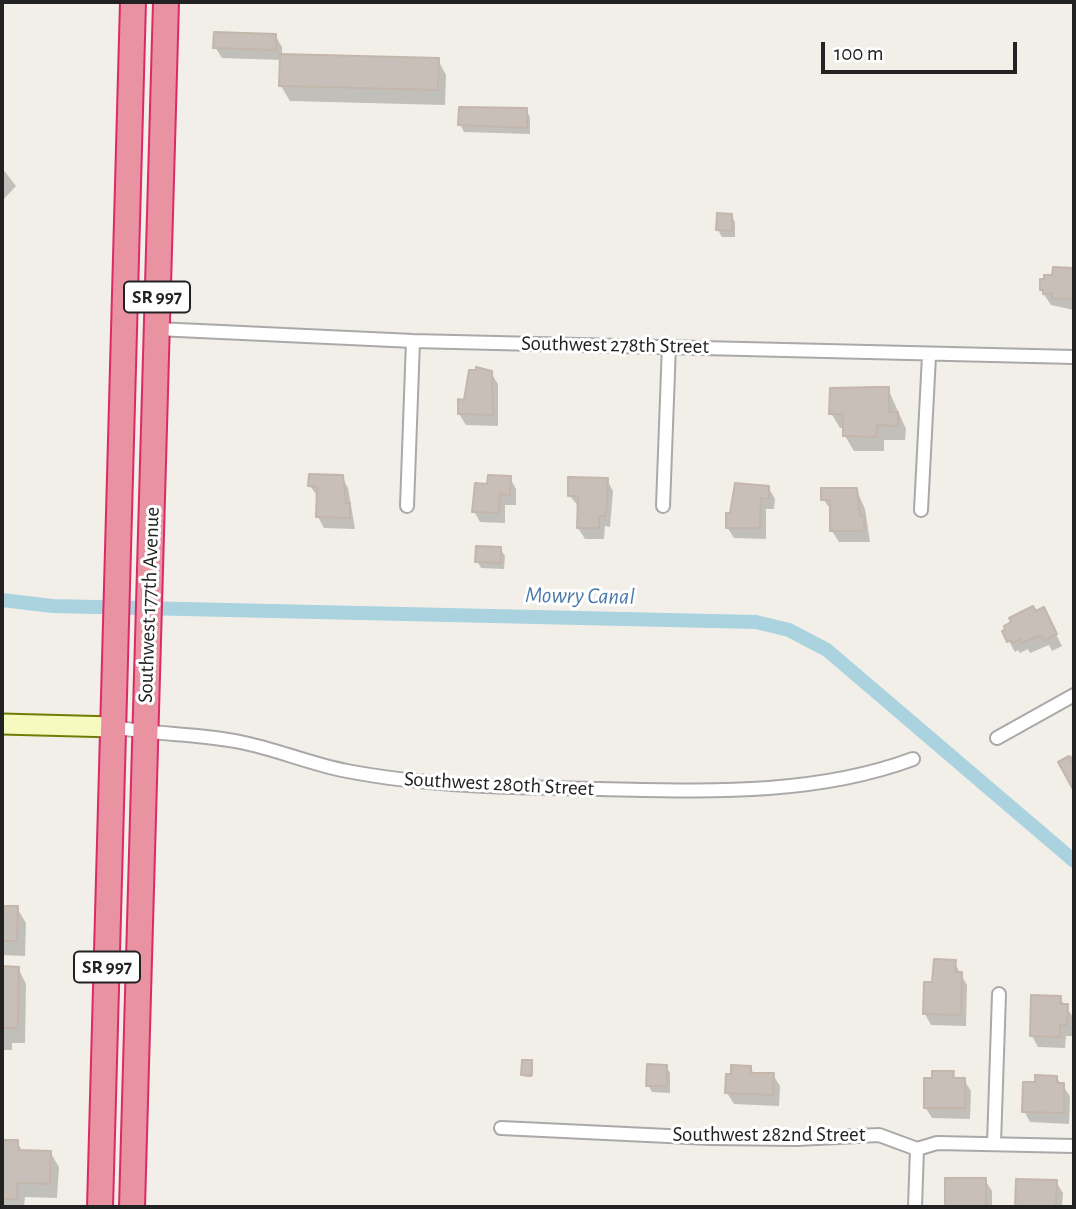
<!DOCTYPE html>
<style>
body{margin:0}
#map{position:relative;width:1076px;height:1209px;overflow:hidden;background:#f2efe9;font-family:"Alegreya Sans",sans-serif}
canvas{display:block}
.frame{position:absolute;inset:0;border:4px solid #222;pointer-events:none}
.scale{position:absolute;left:821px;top:42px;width:196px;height:32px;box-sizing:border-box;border:4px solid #222;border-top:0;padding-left:9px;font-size:21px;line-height:24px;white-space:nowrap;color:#222;-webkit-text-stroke:5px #fff;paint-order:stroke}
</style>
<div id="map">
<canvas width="1076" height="1209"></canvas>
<div class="frame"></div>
<div class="scale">100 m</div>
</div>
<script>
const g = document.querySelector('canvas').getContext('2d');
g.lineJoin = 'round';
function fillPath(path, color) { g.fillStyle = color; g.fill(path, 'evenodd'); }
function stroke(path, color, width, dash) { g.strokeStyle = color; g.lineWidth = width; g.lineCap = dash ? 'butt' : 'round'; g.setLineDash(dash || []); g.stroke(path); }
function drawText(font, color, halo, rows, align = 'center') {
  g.font = font + ' "Alegreya Sans",sans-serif'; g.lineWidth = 6; g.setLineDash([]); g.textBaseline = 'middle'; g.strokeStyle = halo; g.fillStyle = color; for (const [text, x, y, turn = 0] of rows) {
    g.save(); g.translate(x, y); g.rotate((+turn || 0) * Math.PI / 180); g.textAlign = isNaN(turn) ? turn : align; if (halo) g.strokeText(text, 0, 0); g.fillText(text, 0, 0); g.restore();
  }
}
fillPath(new Path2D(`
 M275,35l7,12v8l156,5 8,15 -1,30 -155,-4 -9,-15v-26l-59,-2 -7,-11z
 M526,110l4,7v17l-66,-2 -4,-8z
 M2,168l14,18 -14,15z
 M731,215l4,7v15h-13l-4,-7z
 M1054,269h20v41l-23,-5 -10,-15 13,-13z
 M478,369l13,4 7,11v42l-32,-1 -7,-11z
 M888,389l18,40 -1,11h-21v11h-30l-9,-15v-8h-5l-9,-15z
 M342,477l6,11 7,41 -31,-1 -6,-11v-20l-8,-11z
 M510,478l6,11v16h-11v18l-25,-1 -6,-11 15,-26z
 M607,480l6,11 -3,36 -5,-1 -1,13h-19l-7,-11 1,-21 -10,-12z
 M768,487l7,12 -1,10h-8v30l-32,-1 -7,-11 4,-12z
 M856,489l9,20 5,33h-31l-7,-11v-20l-9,-12z
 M500,548l5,8 -1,13 -23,-1 -4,-7z
 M1049,620l13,26 -10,5 -3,-6 -19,8 -2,-4 -8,4 -2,-3 -3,2 -11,-20z
 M1074,754v33l-14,-24z
 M2,908h15l9,15 -1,33 -23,-1z
 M954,962l13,23 -1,41 -35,-1 -6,-11 8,-30z
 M2,968h16l8,16 -1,59h-13v7h-10z
 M1060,998l13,19v19h-7l-1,12 -27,-1 -6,-11z
 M531,1062l1,15h-7l-2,-3z
 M666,1066l4,7v20l-18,-1 -4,-7z
 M750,1067l4,7 19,1 7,11 -1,20 -45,-2 -7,-11z
 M953,1073l4,7h7l7,11 -1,28 -38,-1 -7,-11z
 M1056,1077l14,19 -1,28 -39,-2 -6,-11 12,-27z
 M2,1142h15l6,10h27l9,15 -2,31 -32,-1 -1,10h-22z
 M985,1180l7,11v16h-46z
 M1017,1181l39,1 7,11 -1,14h-45z`), '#0003');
stroke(new Path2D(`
 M2,600l50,6 704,16 33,8 38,20 247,211`), '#aad3df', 14);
const building = new Path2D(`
 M214,32l62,2v16l-63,-2z
 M280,54l159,4 -1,32 -159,-4z
 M459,107l68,1v20l-69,-3z
 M717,213l15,1v17l-16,-1z
 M1053,267l21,1v32l-22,-2v-5l-9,1v-4h-3v-11h4v-4h8z
 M476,367l16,4 1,44 -35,-1v-15l6,1 5,-30h7z
 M879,387h10v25h9v14l-21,-1 -1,12 -33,-1v-22h-14l1,-26z
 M309,474l34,1 3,28h4v15l-34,-1 1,-30 -9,-1z
 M488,475l23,1 -1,19 -10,-1 -1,19 -27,-1 3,-29 12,1z
 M568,477l40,1 -1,27 -2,11h-6v12h-22l1,-32h-10z
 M735,483l34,3v13l-8,-1 -1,30h-34v-15h4z
 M821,488h36l3,28h4v15h-34v-31h-9z
 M476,546l25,1v16l-26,-1z
 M1033,606l3,5 8,-4 13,27 -13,7 -3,-6 -19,8 -2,-4 -7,4 -2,-3 -4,2 -5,-11 3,-1 -1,-4 7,-4 -2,-4z
 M1069,756l5,10v25l-16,-29z
 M2,906h16l-1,35h-15z
 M934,959l22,1 -1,12h7l-1,43 -38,-1 1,-32h8z
 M2,966l17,1 -1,61h-16z
 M1031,995l30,1 -1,8h8l-1,21h-7v12l-30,-1z
 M522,1060h10v15h-11z
 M647,1064l20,1v21h-21z
 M731,1065l20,1v7h23l-1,22 -48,-2 1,-19h5z
 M932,1071h22l-1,7h12v30h-41v-30h8z
 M1035,1075l22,1v7h7v30l-42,-1 1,-30h12z
 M2,1140h16v10l33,1 -1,33 -33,-1v16h-15z
 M945,1178h41v29h-41z
 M1016,1179l41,1 -1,27h-41z`);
fillPath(building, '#c7bfb8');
stroke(building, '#c4b6ab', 2);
const street = new Path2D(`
 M157,329l256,12 661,16
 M407,506l6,-165
 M663,506l6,-161
 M921,510l8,-154
 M114,727c41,8 84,6 126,15 36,7 70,22 107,29 83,16 168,16 253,18 105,2 213,7 313,-30
 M997,738l77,-43
 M501,1128l209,10 87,1 82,-4 38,14 20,-6 137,3
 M994,1144l5,-150
 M915,1207l2,-58`);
const secondary = new Path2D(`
 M2,724l112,3`);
const highway = new Path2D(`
 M100,1207l33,-1205
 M132,1207l34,-1205`);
stroke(street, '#a9a9a9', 16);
stroke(secondary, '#707d05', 23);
stroke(highway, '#dc2a67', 28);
stroke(street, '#fff', 12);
stroke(secondary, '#f7fabf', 19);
stroke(highway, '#e892a2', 24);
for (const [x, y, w] of [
 [157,297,66],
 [107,967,66]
]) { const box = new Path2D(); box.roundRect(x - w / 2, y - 15.5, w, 31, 5); g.fillStyle = '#fff'; g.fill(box); stroke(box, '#222', 2); }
drawText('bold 19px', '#222', null, [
 ["SR 997",157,297],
 ["SR 997",107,967]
]);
drawText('21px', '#222', '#fff', [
 ["Southwest 278th Street",615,345,1],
 ["Southwest 177th Avenue",149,605,-88],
 ["Southwest 280th Street",499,784,3],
 ["Southwest 282nd Street",769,1135]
]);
drawText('italic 23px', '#4a7aab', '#fff', [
 ["Mowry Canal",580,596,1]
]);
</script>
